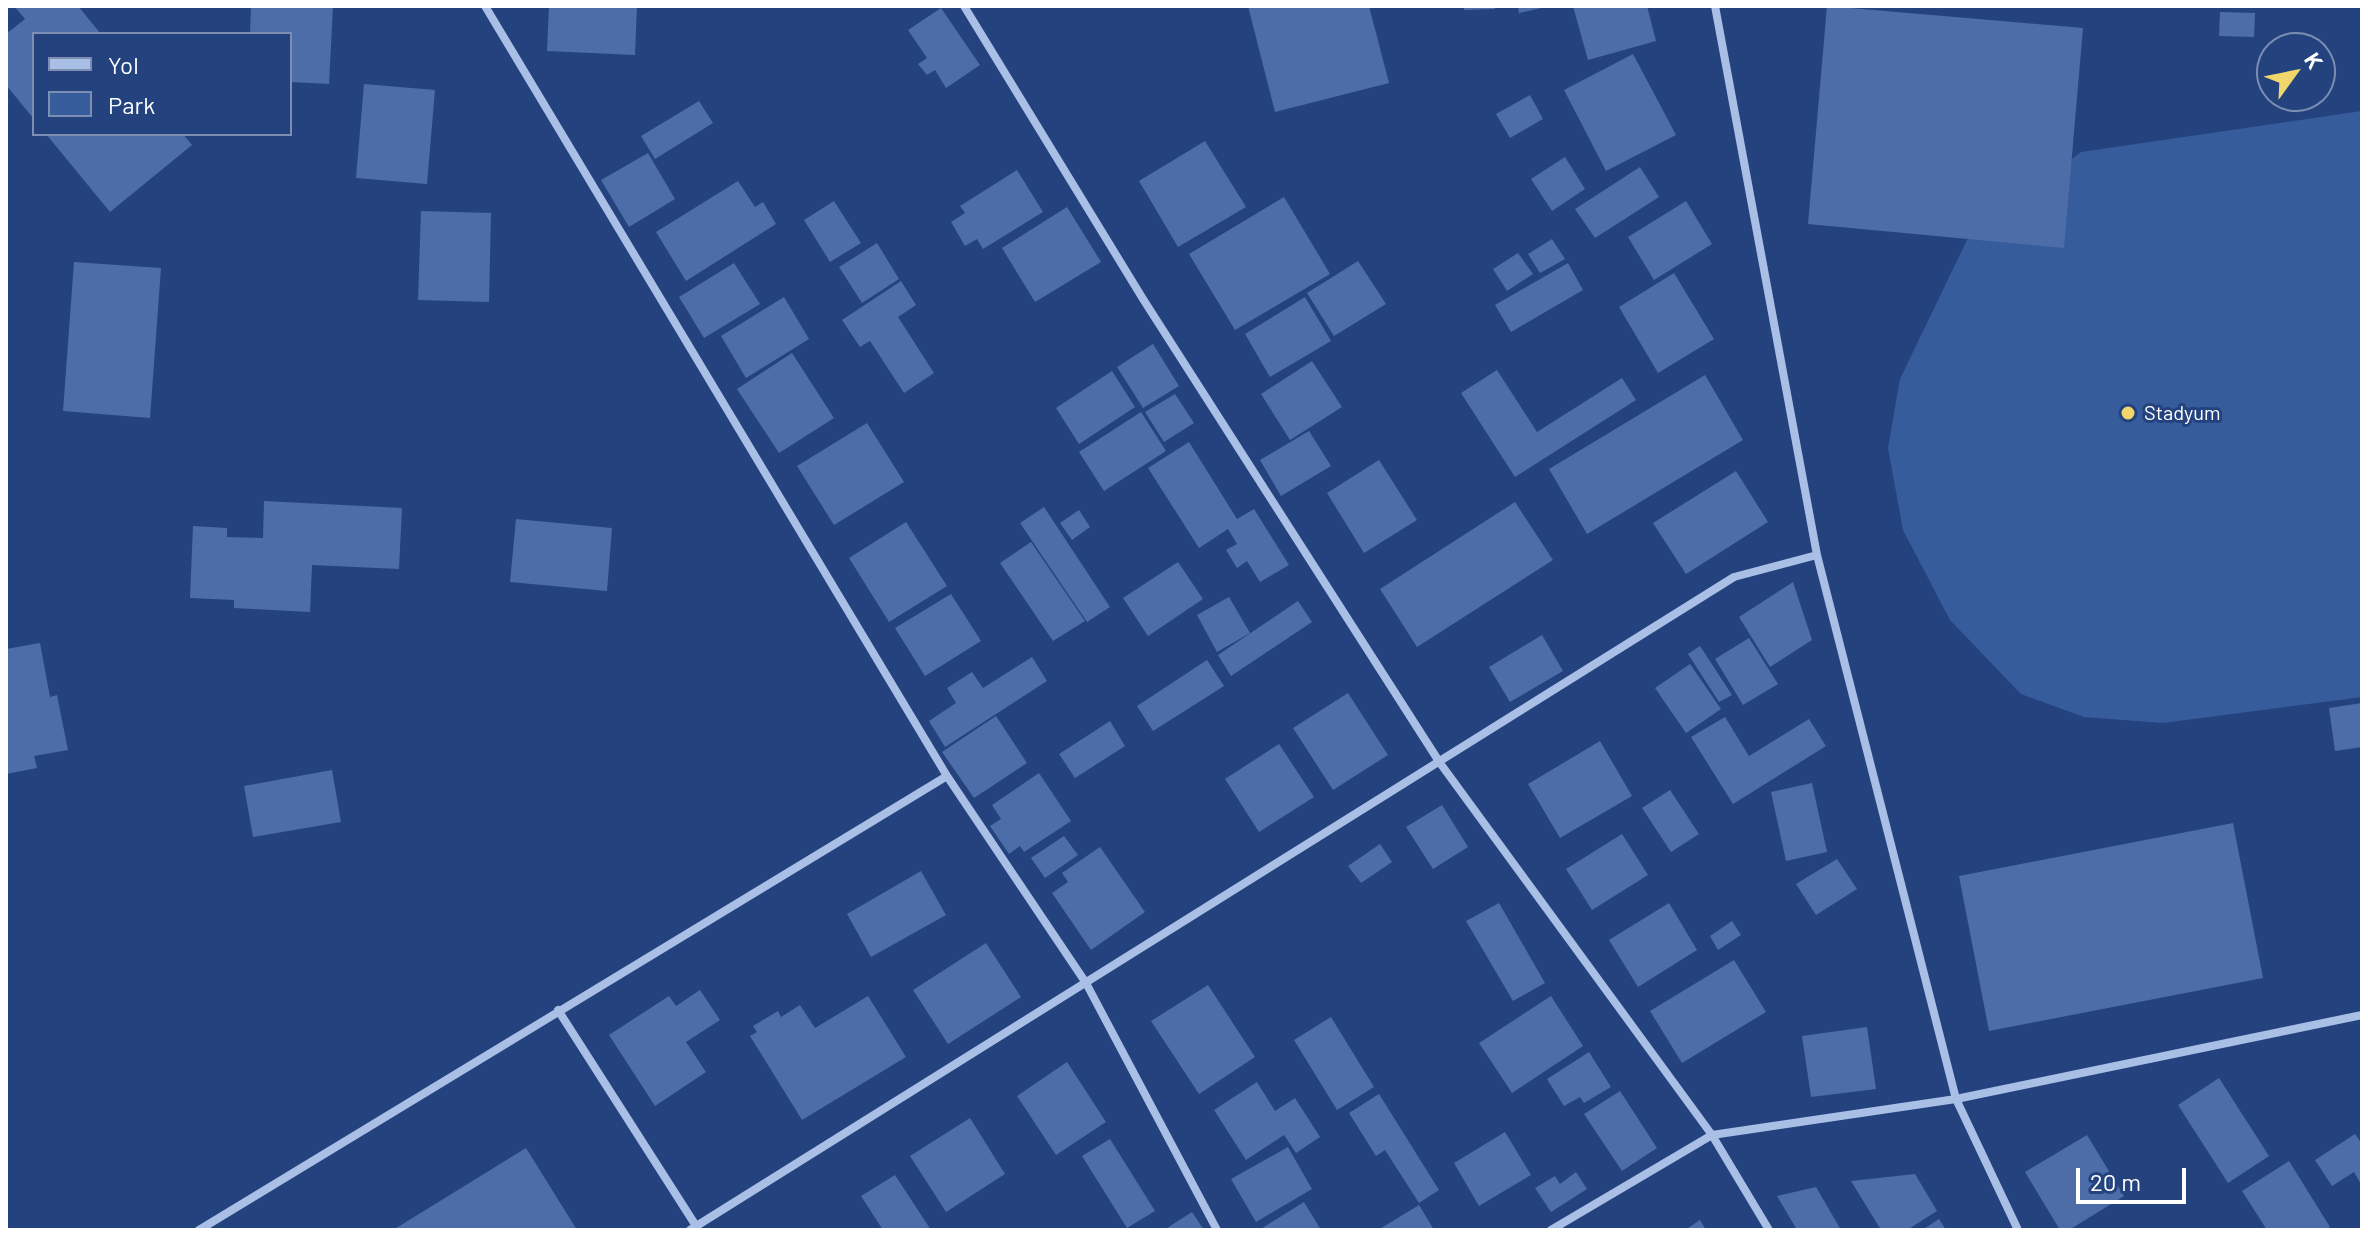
<!DOCTYPE html>
<style>
body{margin:0}
#map{position:relative;width:2368px;height:1236px;overflow:hidden;background:#24437e;font-family:Barlow,sans-serif}
canvas{display:block}
.frame{position:absolute;inset:0;border:8px solid #fff;pointer-events:none}
.legend{position:absolute;left:32px;top:32px;width:260px;height:104px;box-sizing:border-box;background:#24437e;border:2px solid #7c8eb2;margin:0;padding:10px 14px;list-style:none;font-size:24px;color:#fff}
.legend li{display:flex;align-items:center;gap:16px;height:40px}
.legend b{width:40px;border:2px solid #7c8eb2}
.north{position:absolute;left:2256px;top:32px;width:80px;height:80px;box-sizing:border-box;background:#24437e;border:2px solid #7c8eb2;border-radius:50%;rotate:57deg;font-size:22px;font-weight:700;line-height:32px;text-align:center;color:#fff}
.north::after{content:'';display:block;margin:auto;width:28px;height:36px;background:#f1d66c;clip-path:polygon(50% 0,100% 100%,50% 72%,0 100%)}
.scale{position:absolute;left:2076px;top:1168px;width:110px;height:36px;box-sizing:border-box;border:4px solid #fff;border-top:0;padding-left:10px;font-size:24px;line-height:28px;white-space:nowrap;color:#fff;-webkit-text-stroke:6px #24437e;paint-order:stroke}
</style>
<div id="map">
<canvas width="2368" height="1236"></canvas>
<div class="frame"></div>
<ul class="legend">
<li><b style="height:10px;background:#a9bfe6"></b>Yol</li>
<li><b style="height:22px;background:#375c9c"></b>Park</li>
</ul>
<div class="north">K</div>
<div class="scale">20 m</div>
</div>
<script>
const g = document.querySelector('canvas').getContext('2d');
g.lineJoin = 'round';
function fillPath(path, color) { g.fillStyle = color; g.fill(path, 'evenodd'); }
function stroke(path, color, width, dash) { g.strokeStyle = color; g.lineWidth = width; g.lineCap = dash ? 'butt' : 'round'; g.setLineDash(dash || []); g.stroke(path); }
function drawText(font, color, halo, rows, align = 'center') {
  g.font = font + ' Barlow,sans-serif'; g.lineWidth = 6; g.setLineDash([]); g.textBaseline = 'middle'; g.strokeStyle = halo; g.fillStyle = color; for (const [text, x, y, turn = 0] of rows) {
    g.save(); g.translate(x, y); g.rotate((+turn || 0) * Math.PI / 180); g.textAlign = isNaN(turn) ? turn : align; if (halo) g.strokeText(text, 0, 0); g.fillText(text, 0, 0); g.restore();
  }
}
fillPath(new Path2D(`
 M2362,111v586l-199,26 -79,-6 -63,-23 -71,-74 -47,-90 -15,-82 12,-69 67,-139 114,-88z`), '#375c9c');
fillPath(new Path2D(`
 M14,6h64l23,28h-67v85l-28,-34v-51l19,-15z
 M251,6h82l-4,78 -39,-2v-48h-40z
 M549,6h88l-2,49 -88,-4z
 M1248,6h121l20,77 -114,29z
 M1464,6h31v3l-31,1z
 M1518,6h28v1l-27,6z
 M1573,6h74l9,35 -68,19z
 M1827,6l256,22 -19,220 -256,-24z
 M941,8l39,57 -34,23 -11,-18 -8,5 -9,-11 9,-6 -19,-28z
 M2220,12l35,1 -1,24 -35,-1z
 M1633,54l43,81 -70,36 -42,-81z
 M364,84l71,6 -8,94 -71,-6z
 M1530,95l13,24 -33,19 -14,-24z
 M699,101l14,22 -58,36 -14,-23z
 M46,134h137l9,11 -82,67z
 M1205,141l41,66 -68,40 -39,-66z
 M648,153l27,46 -46,28 -28,-47z
 M1565,157l20,32 -33,22 -21,-32z
 M1640,167l19,30 -64,41 -20,-29z
 M1017,170l26,42 -60,37 -6,-10 -12,7 -14,-24 14,-9 -5,-7z
 M738,181l17,26 8,-5 13,22 -90,57 -30,-49z
 M1284,197l46,77 -95,56 -46,-76z
 M834,201l27,42 -31,19 -26,-42z
 M1686,201l26,43 -58,36 -26,-43z
 M1067,207l34,55 -66,40 -33,-54z
 M421,211l70,2 -2,89 -71,-2z
 M1552,239l13,20 -25,14 -12,-19z
 M877,243l22,36 -37,24 -23,-36z
 M1518,253l15,21 -26,17 -14,-22z
 M1358,261l28,43 -52,32 -27,-43z
 M74,262l87,6 -11,150 -87,-7z
 M734,263l26,41 -56,34 -25,-41z
 M1568,263l15,27 -72,42 -16,-27z
 M1674,273l40,66 -56,34 -39,-66z
 M901,281l15,24 -18,12 36,56 -30,20 -34,-52 -10,6 -18,-27z
 M784,297l25,42 -63,39 -25,-42z
 M1305,297l26,44 -61,36 -25,-43z
 M1153,344l26,42 -36,22 -26,-41z
 M792,353l42,65 -55,35 -42,-64z
 M1312,361l30,46 -52,33 -29,-46z
 M1497,370l40,62 85,-54 14,22 -121,77 -54,-84z
 M1112,371l23,36 -56,37 -23,-36z
 M1705,375l38,65 -156,94 -38,-65z
 M1175,394l19,29 -30,19 -19,-30z
 M1141,412l25,39 -62,40 -25,-39z
 M867,423l37,59 -70,43 -37,-59z
 M1309,431l22,35 -50,30 -21,-36z
 M1189,442l48,77 17,-10 35,56 -29,17 -13,-21 -10,7 -11,-18 11,-6 -9,-15 -29,19 -51,-80z
 M1379,460l38,60 -53,33 -37,-60z
 M1736,471l32,51 -82,52 -33,-51z
 M264,501l138,7 -3,61 -87,-4 -2,47 -76,-4v-8l-44,-2 3,-72 34,2v9l36,1z
 M1515,502l38,58 -136,87 -37,-58z
 M1044,507l66,100 -23,15 -67,-99z
 M1079,510l11,17 -18,13 -12,-17z
 M516,519l96,9 -5,63 -97,-9z
 M906,522l41,64 -58,36 -40,-64z
 M1031,542l54,79 -32,20 -53,-78z
 M1178,562l25,37 -55,37 -25,-38z
 M1793,582l19,58 -42,27 -31,-50z
 M951,594l30,47 -56,35 -30,-48z
 M1229,597l21,36 -33,19 -20,-37z
 M1298,601l14,21 -81,54 -13,-21z
 M1542,635l21,36 -53,31 -21,-35z
 M1749,638l29,46 -35,21 -28,-46z
 M40,643l10,54 7,-2 11,55 -34,6 3,12 -31,6v-125z
 M1700,646l32,49 -13,7 -31,-48z
 M1032,657l15,24 -102,66 -16,-26 27,-18 -9,-15 25,-16 11,16z
 M1207,660l17,26 -71,45 -16,-25z
 M1690,664l31,45 -35,24 -31,-45z
 M1348,693l40,62 -55,35 -40,-62z
 M2362,703v44l-27,4 -6,-43z
 M996,716l31,47 -53,35 -32,-46z
 M1725,717l24,39 60,-37 17,27 -93,58 -42,-67z
 M1110,721l15,25 -50,32 -16,-24z
 M1600,741l32,55 -72,42 -32,-54z
 M1279,744l35,53 -55,35 -34,-53z
 M332,770l9,52 -88,15 -9,-51z
 M1039,773l32,48 -47,31 -4,-6 -11,8 -19,-28 11,-7 -9,-14z
 M1812,783l15,69 -41,9 -15,-69z
 M1670,790l29,44 -28,18 -29,-44z
 M1442,805l26,42 -35,22 -27,-42z
 M2233,823l30,155 -274,53 -30,-155z
 M1622,834l26,41 -56,35 -26,-41z
 M1064,836l14,19 -33,23 -14,-20z
 M1380,844l12,18 -31,21 -13,-17z
 M1100,847l45,65 -54,38 -39,-57 16,-11 -6,-9z
 M1837,859l20,30 -41,26 -20,-31z
 M921,871l25,44 -75,42 -24,-43z
 M1499,903l46,80 -32,18 -47,-80z
 M1669,903l28,47 -59,37 -29,-47z
 M1732,921l9,14 -23,15 -8,-14z
 M986,943l35,54 -73,47 -35,-54z
 M1734,960l32,52 -84,51 -32,-52z
 M1208,985l47,72 -56,37 -48,-73z
 M700,990l20,30 -34,22 20,30 -51,34 -46,-71 60,-39 7,10z
 M868,996l38,61 -104,63 -52,-84 7,-4 -4,-6 25,-15 3,6 19,-12 15,23z
 M1551,996l32,50 -71,47 -33,-50z
 M1331,1017l43,70 -37,23 -43,-70z
 M1867,1027l9,62 -65,8 -9,-61z
 M1589,1052l22,35 -27,16 -4,-6 -16,9 -17,-27z
 M1067,1062l39,60 -50,33 -39,-59z
 M2219,1078l50,78 -41,27 -50,-78z
 M1257,1082l18,29 20,-13 25,39 -24,16 -12,-18 -38,25 -32,-50z
 M1620,1091l37,57 -35,23 -38,-57z
 M1379,1094l60,96 -20,13 -34,-53 -9,6 -27,-43z
 M970,1118l35,56 -59,38 -36,-56z
 M1505,1132l26,43 -52,31 -25,-43z
 M2355,1134l7,10v42l-8,-14 -22,14 -17,-26z
 M2087,1135l37,61 -55,34h-9l-35,-58z
 M1110,1139l45,72 -28,17 -45,-72z
 M1288,1147l24,42 -56,33 -25,-43z
 M526,1148l51,82h-184z
 M2289,1161l41,66 -4,3h-59l-25,-39z
 M1576,1172l11,17 -36,23 -16,-24 20,-12 5,8z
 M1915,1174l22,37 -30,19h-26l-30,-49z
 M895,1175l36,55h-48l-22,-34z
 M1816,1187l25,43h-44l-20,-34z
 M1304,1202l17,28h-62z
 M1419,1205l15,25h-56z
 M1192,1212l12,18h-40z
 M1939,1219l7,11h-24z
 M1700,1220l6,10h-21z`), '#4c6da7');
stroke(new Path2D(`
 M485,6l462,770 139,207 131,247
 M964,6l179,293 297,464 272,372 57,95
 M1715,6l102,549 139,544 62,131
 M558,1010l140,219
 M199,1230l748,-454
 M690,1230l1044,-653 83,-22
 M1551,1230l161,-95 244,-36 406,-84`), '#a9bfe6', 8);
for (const [x, y, r, color] of [
 [2128,413,8,"#f1d66c"]
]) { const dot = new Path2D(); dot.arc(x, y, r, 0, 2 * Math.PI); g.fillStyle = color; g.fill(dot); stroke(dot, '#24437e', 3); }
drawText('20px', '#fff', '#24437e', [
 ["Stadyum",2144,413]
], 'left');
</script>
